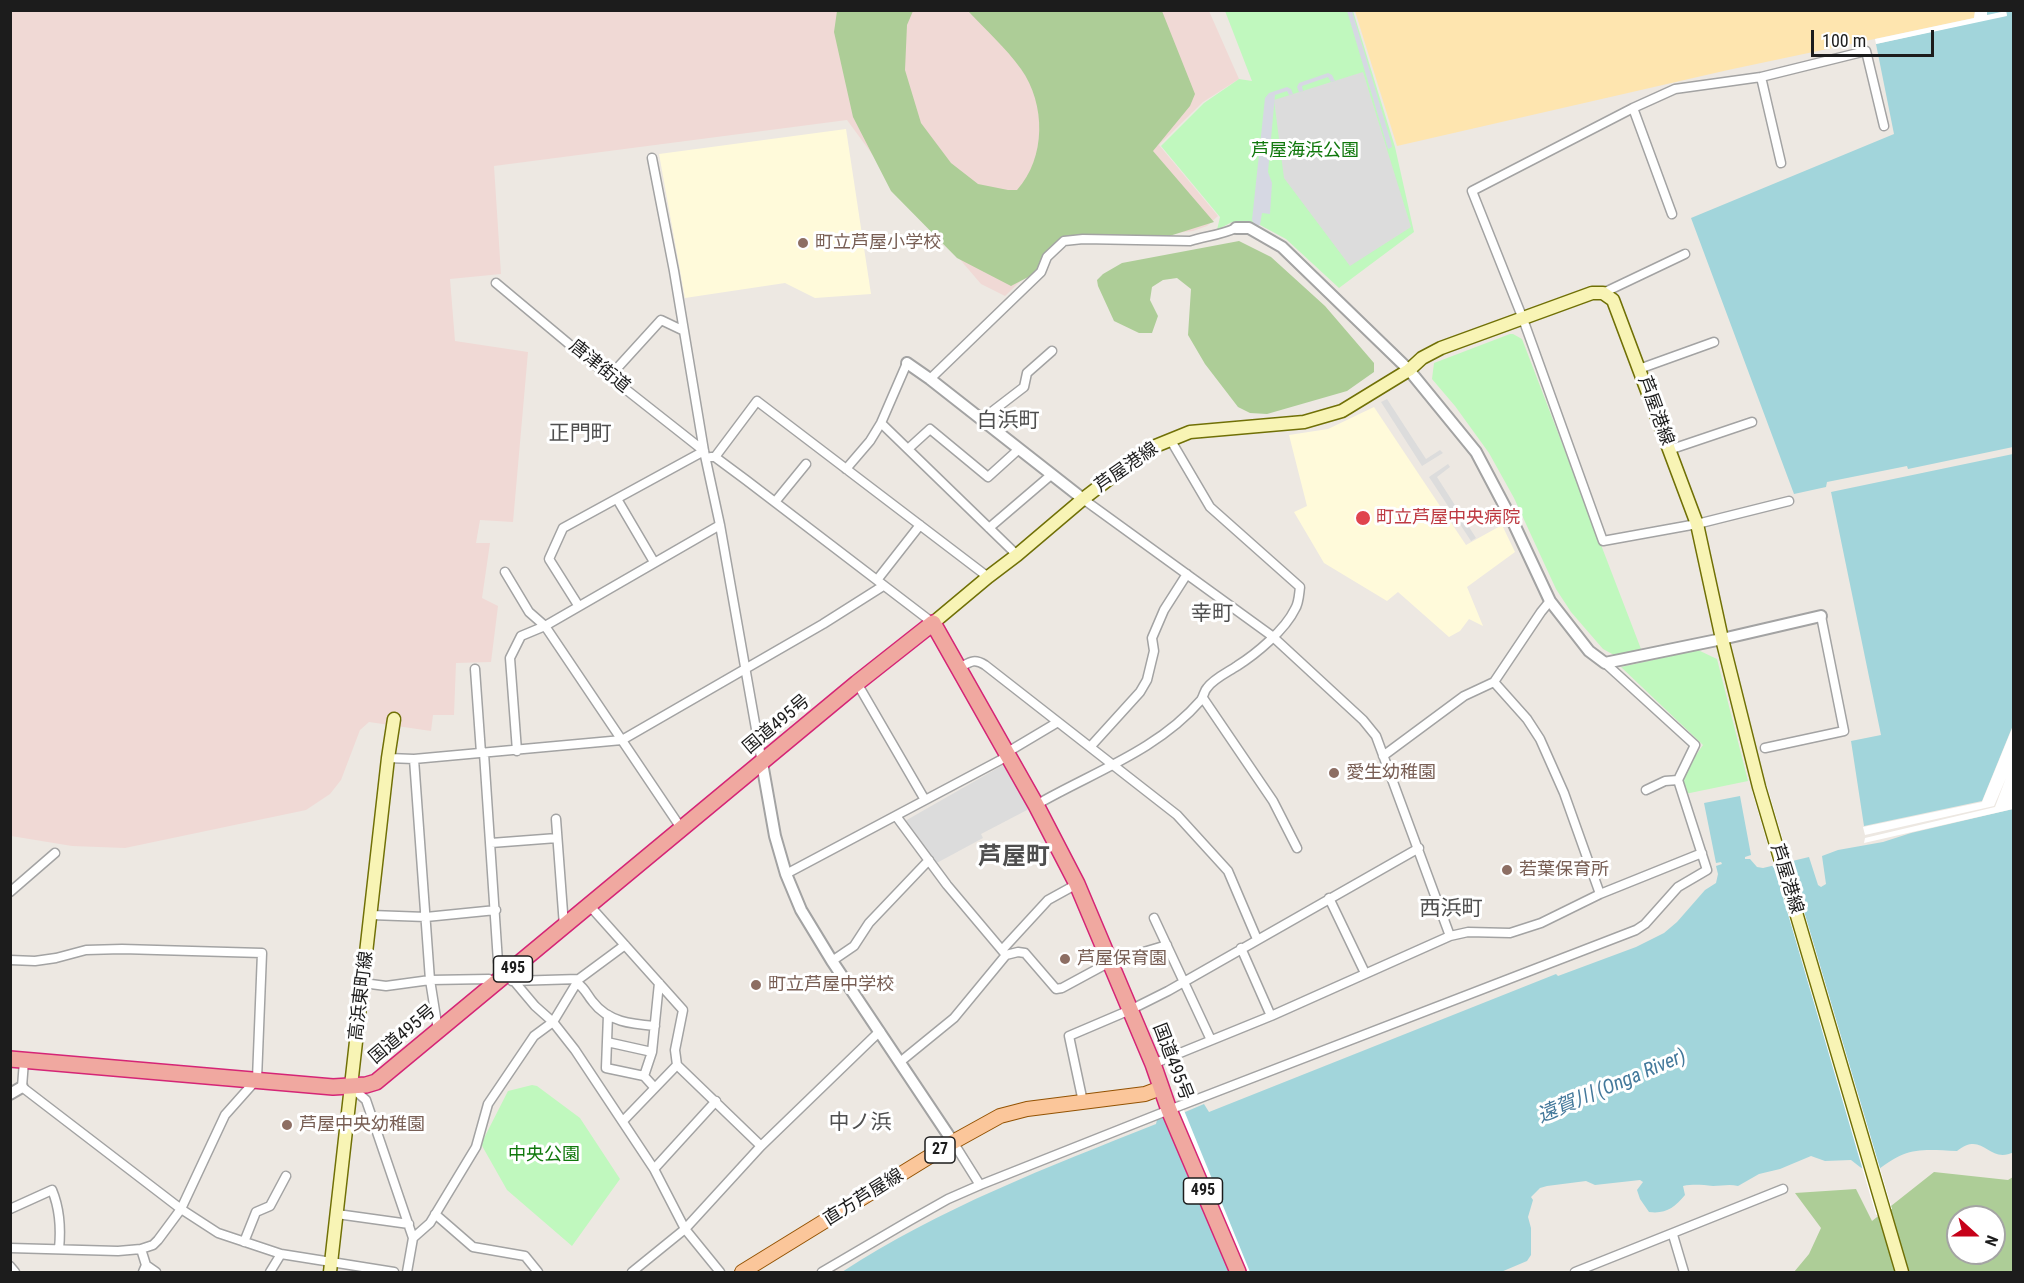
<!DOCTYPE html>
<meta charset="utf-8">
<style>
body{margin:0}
#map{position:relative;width:2024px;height:1283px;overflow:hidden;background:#ede8e2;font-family:"Roboto Condensed",sans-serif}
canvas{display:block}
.frame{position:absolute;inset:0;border:12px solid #1c1c1c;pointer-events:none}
.north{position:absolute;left:1946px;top:1205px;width:60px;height:60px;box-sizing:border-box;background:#fff;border:2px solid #a4a4a4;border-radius:50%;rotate:111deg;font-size:16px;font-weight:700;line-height:24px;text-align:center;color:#1c1c1c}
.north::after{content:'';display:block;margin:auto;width:21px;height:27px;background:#c60219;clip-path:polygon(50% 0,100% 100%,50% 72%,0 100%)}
.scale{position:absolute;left:1811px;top:30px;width:123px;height:27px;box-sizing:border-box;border:3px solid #1c1c1c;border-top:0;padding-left:8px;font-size:18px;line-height:21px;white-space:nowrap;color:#1c1c1c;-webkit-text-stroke:4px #fff;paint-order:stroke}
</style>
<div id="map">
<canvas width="2024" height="1283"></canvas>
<div class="frame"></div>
<div class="north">N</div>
<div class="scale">100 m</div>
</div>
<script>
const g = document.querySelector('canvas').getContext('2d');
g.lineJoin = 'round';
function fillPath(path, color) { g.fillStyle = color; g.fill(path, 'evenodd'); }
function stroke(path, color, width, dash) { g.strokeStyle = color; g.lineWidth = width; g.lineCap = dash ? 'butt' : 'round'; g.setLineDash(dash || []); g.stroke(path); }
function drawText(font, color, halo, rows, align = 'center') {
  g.font = font + ' "Roboto Condensed","Noto Sans JP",sans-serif'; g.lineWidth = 6; g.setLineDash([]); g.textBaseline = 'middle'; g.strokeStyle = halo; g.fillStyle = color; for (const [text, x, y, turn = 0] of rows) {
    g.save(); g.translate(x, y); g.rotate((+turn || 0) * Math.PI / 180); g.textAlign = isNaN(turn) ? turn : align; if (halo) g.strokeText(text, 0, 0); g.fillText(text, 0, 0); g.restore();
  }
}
fillPath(new Path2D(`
 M846,129l25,165 -56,4 -30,-15 -100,15 -26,-144z
 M1374,407l92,138 36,-20 13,27 -48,35 16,39 -14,-7 -9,12 -11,6 -51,-45 -11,9 -63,-38 -30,-51 13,-6 -18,-71 39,-6z`), '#fffada');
fillPath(new Path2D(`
 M10,11h1199l30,68 -36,23 -44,43 59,71 -11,10 -14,5 -17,2 -116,1 -27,35 -28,27 -24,-12 -95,-111 -39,-53 -353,46 7,108 -51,5 5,62 73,11 -15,170 -33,-2 -4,23h14l-8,55 16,8 -7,56 -35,1 -2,52h-21l-2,16 -62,-9 -9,8 -19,50 -11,14 -24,16 -181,38 -53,-2 -61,-10z`), '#f0d9d5');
fillPath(new Path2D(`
 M837,11h76l-6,14 -2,45 16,53 30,40 27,21 30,6h9c29,-32 29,-86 4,-121 -15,-21 -36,-40 -53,-58h194l33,83 -5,12 -37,45 61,71 -51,16 -92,-3 -13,6 -22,32 -25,13 -54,-28 -66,-67 -38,-74 -19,-85z
 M1239,241l32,16 54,49 49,57v9l-27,19 -80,23 -17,-1 -12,-6 -33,-43 -17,-29 3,-46 -14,-11 -14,2 -11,7 -2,13 8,16 -6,17h-13l-25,-12 -16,-35 -1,-6 6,-6 19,-11z
 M1934,1172l74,8 5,-3v95h-219l15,-18 12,-26 -26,-35 61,-4 16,32zM1958,1217h36v36h-36z`), '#adcd97');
fillPath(new Path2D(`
 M1355,11h620l-1,7 -246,52 -331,76z`), '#fee5af');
fillPath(new Path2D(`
 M1225,11h128l42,136 19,85 -75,56 -53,-49 -26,-14 -5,1 -23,-4 -15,8 3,-13 -59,-71 43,-43 35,-24 13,2z
 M1510,334h3l9,5 119,310 -27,6 -11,-6 -32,-37 -15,-23 -42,-91 -25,-45 -34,-47 -23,-27 2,-16z
 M1698,650l19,9 31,122 -63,13 -6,-15 24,-34 -82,-78z
 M532,1085l5,1 43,32 40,61 -48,67 -65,-56 -26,-46 27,-53z`), '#c0f8be');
fillPath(new Path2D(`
 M1363,72l48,155 -61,39 -66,-88 -10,-78z
 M1387,399l39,60 14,-9 3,3 -21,13 -41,-64z
 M1448,464l2,3 -13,10 39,61 -5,3 -42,-64z
 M1003,765l26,44 -48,25 2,4 -50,27 -18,-25 -10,-19z`), '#dcdcdc');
fillPath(new Path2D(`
 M1347,11h5l39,131 1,5 -4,2z
 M1328,73l4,2 3,6 -4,1 -3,-5 -26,9 1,5 -4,1 -2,-5 2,-4z
 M1287,87l4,2 2,5 -4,1 -2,-4 -12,4 -7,77 4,11 -2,31 -8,-1 -2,12 -5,1 -3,-6 13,-122 4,-5z`), '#d6d8e3');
fillPath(new Path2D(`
 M1987,11h26v436l-105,22 -1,-3 -80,16 -1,5 -32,7 -103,-276 203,-84 -18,-90 131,-29 -1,-4 -20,5z
 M2013,454v271l-31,76 -118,25 -13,-85 30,-6 -50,-243z
 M1740,796l11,59 -6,2v2h5l7,8 6,1 46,-11 9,28 3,2 5,-3 -4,-28 16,-6 45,-8 28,-9 102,-24 1,343c-26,13 -30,-22 -57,-1 -39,-2 -52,-4 -84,23l-13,-7 -9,-7 -26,1 -14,-5 -31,13 -21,5 -21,12c-9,-2 -16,0 -25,0 -11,-1 -19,-2 -30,0l2,9c-11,13 -19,19 -36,17l-9,-13 -3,-9 6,-8 -3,-2 -45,5 -9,-4 -39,5 -7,2 -9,9 2,3 -5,17 3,11v27l-4,6 -26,11h-659c98,-64 206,-105 314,-148l3,-13 19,4 26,-11 5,8 347,-138 2,2 78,-29 28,-14 13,-11 28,-32 11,-7 2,-9 -2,-8 6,-2 -1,-2 -5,1 -12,-60z`), '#a2d5db');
fillPath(new Path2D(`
 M1975,11h12v4l19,-4 1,5 -131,28 -1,-5 99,-21z
 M2013,726v83l-149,34 1,-5 130,-31 11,-29 -12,28 -129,29 -2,-8 119,-25z
 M1767,786l125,423 -16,6 -124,-424z
 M1181,1103l69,169h-21l-68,-160z`), '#fff');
const minor = new Path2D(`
 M1761,77l20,86
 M1633,108l39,106
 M652,158l22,113 30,180 16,74 42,238
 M496,283l85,71 123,97
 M1603,293l82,-39
 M1639,369l75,-27
 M610,376l51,-56 21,10
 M930,379l111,-107 6,-15 17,-16 19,-2 107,2c16,-5 31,-6 46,-13
 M981,420l43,-33 3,-14 25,-22
 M881,423l136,132
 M908,449l22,-20 58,48 31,-28
 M1669,450l83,-28
 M711,457h4l31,23 187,143
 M715,457l42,-56 231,176
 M846,469l24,-28 11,-18 26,-60
 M617,499l37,63
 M1083,499l189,137 91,84 13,16 74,200
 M1789,501l-92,23 -94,17 -80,-222 -51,-128 161,-83 42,-19 86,-12 105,-26 18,75
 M775,502l31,-38
 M989,528l62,-53
 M505,572l24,40 16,14 136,202
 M877,580l43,-55
 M578,605l-29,-46 14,-31 141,-77
 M1605,663l90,82 -17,35 -13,1 -19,9
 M959,668c11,-6 15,-10 26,-3l192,150 51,56 29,68
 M475,669l6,84
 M1494,682l33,37 13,20 24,54 36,101
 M857,683l68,117
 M1203,698l70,103 24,47
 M1091,746l49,-54 7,-12 7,-29 -2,-13 12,-28 23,-36
 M1765,748l79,-17 -23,-115
 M517,751l-7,-93 11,-22 24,-10 175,-101
 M484,753l14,209 37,44 18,16 22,28 79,119 31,60 35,43
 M1383,756l81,-60 30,-14 47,-70 9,-11
 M388,758l26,1 208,-19 201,-116 60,-38
 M414,759l16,221 8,50
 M1036,805c57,-33 121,-54 165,-105 3,-4 3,-9 6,-12 6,-9 21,-16 30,-22 19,-12 48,-36 58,-57 4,-6 4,-15 5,-22l-90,-80 -40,-68
 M896,816l51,69 59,70 -52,63 -54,44
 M556,819l8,107
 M491,843l66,-5
 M786,874l222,-118 3,-6 47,-28
 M10,892l45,-39
 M1329,898l36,75
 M589,905l94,105 -8,40 2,15 84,81
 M371,915l55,2 70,-7
 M1154,918l57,122
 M1241,948l30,68
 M1002,950l46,-50 29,-16
 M1006,955l12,-3 7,1 31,36 6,-1 48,-26 57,-17
 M10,960l25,1 21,-3 30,-8 36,-1 140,4 -5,126 -32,36 -44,94 -23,31 -5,5 -12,4 -23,2 -108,-3
 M832,961l22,-15 15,-23 60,-63
 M512,981l67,-2
 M363,983l23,3 44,-6 59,-1 5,6
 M577,983c8,5 10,12 16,19 15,20 39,22 62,24
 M608,1015l-2,53 38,8
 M607,1042l45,10
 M24,1061l-2,26 159,122 37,24 63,21 113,18
 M1153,1064l118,-48 179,-80 18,-4 42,1 31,-10 59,-29 102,-41
 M351,1087l15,13 47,138 -6,34
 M654,1087l-10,-11 8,-24 7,-69
 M1083,1102l-14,-66 61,-26 38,-19 251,-143
 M623,1121l54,-56
 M953,1142l27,43
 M654,1169l62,-68
 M10,1209l42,-19c8,19 9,39 7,59
 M337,1214l72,10
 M435,1214l38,33 52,9 13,16
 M1673,1235l11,37
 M413,1238l17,-15 46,-76 12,-43 46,-68 19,-14 26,-43 46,-34
 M244,1242l12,-30 14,-6 16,-30
 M141,1249l5,16 -3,7
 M146,1265l10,7
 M10,1266l5,6
 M270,1272l11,-18
 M632,1272l53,-43 76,-83 119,-115
 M822,1272l87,-51 39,-22 32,-14 189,-75 467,-180 9,-6 33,-37 29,-17 -29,-90
 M1575,1272l208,-83`);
const tertiary = new Path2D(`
 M1236,228h13l33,19 127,123 67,82 37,70 37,79 39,50 16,12 117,-24 99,-23
 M907,363l23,16 153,120
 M762,763l13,73 11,38 15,36 31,51 121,181
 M10,1094l12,-7`);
const secondary = new Path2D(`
 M933,623l55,-46 29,-22 66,-56 65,-50 42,-17 114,-10 38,-11 67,-41 13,-12 19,-10 151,-55h11l10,7 84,224 25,115 37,148 143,485
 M330,1272l58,-514 6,-39`);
const primary = new Path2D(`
 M742,1272l211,-130 47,-26 27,-7 118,-15 16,-6`);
const trunk = new Path2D(`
 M10,1059l323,28 33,-2 10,-3 481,-399 76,-60 103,182 41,79 76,180 16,46 69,162`);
stroke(minor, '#a3a3a3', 11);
stroke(tertiary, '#a3a3a3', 14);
stroke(secondary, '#707006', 15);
stroke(primary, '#935202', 16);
stroke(trunk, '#d52576', 18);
stroke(minor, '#fff', 8);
stroke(tertiary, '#fff', 10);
stroke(secondary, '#f8f4b5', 12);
stroke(primary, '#fbc69a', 14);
stroke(trunk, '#f0a8a0', 15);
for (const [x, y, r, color] of [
 [803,243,6,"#8d6e63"],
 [1363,518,8,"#e0444e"],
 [1334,773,6,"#8d6e63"],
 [1507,870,6,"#8d6e63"],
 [1065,959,6,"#8d6e63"],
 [756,985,6,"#8d6e63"],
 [287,1125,6,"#8d6e63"]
]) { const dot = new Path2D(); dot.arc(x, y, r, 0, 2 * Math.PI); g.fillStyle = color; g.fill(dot); stroke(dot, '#fff', 2); }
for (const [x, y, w] of [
 [513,969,39],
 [940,1150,30],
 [1203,1191,39]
]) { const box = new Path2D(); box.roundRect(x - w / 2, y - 13, w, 26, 4.5); g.fillStyle = '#fff'; g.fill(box); stroke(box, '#1c1c1c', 1.5); }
drawText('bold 16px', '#1c1c1c', null, [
 ["495",513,969],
 ["27",940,1150],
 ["495",1203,1191]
]);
drawText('18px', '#10780c', '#fff', [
 ["芦屋海浜公園",1305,151],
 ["中央公園",544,1155]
]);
drawText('18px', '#785e54', '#fff', [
 ["町立芦屋小学校",815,243],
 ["愛生幼稚園",1346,773],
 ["若葉保育所",1519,870],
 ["芦屋保育園",1077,959],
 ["町立芦屋中学校",768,985],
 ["芦屋中央幼稚園",299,1125]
], 'left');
drawText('18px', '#1c1c1c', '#fff', [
 ["唐津街道",599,367,39],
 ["芦屋港線",1655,411,70],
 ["芦屋港線",1127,468,-35],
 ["国道495号",777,725,-40],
 ["芦屋港線",1786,879,73],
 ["高浜東町線",362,996,-83],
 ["国道495号",403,1035,-40],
 ["国道495号",1172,1062,69],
 ["直方芦屋線",864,1198,-32]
]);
drawText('18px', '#be3a42', '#fff', [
 ["町立芦屋中央病院",1376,518]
], 'left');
drawText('italic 20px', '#44799b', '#fff', [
 ["遠賀川 (Onga River)",1612,1087,-23]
]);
drawText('21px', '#4f4f4f', '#fff', [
 ["白浜町",1008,422],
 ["正門町",580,435],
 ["幸町",1212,615],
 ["西浜町",1451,910],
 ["中ノ浜",860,1124]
]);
drawText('bold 24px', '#4f4f4f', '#fff', [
 ["芦屋町",1014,858]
]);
</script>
